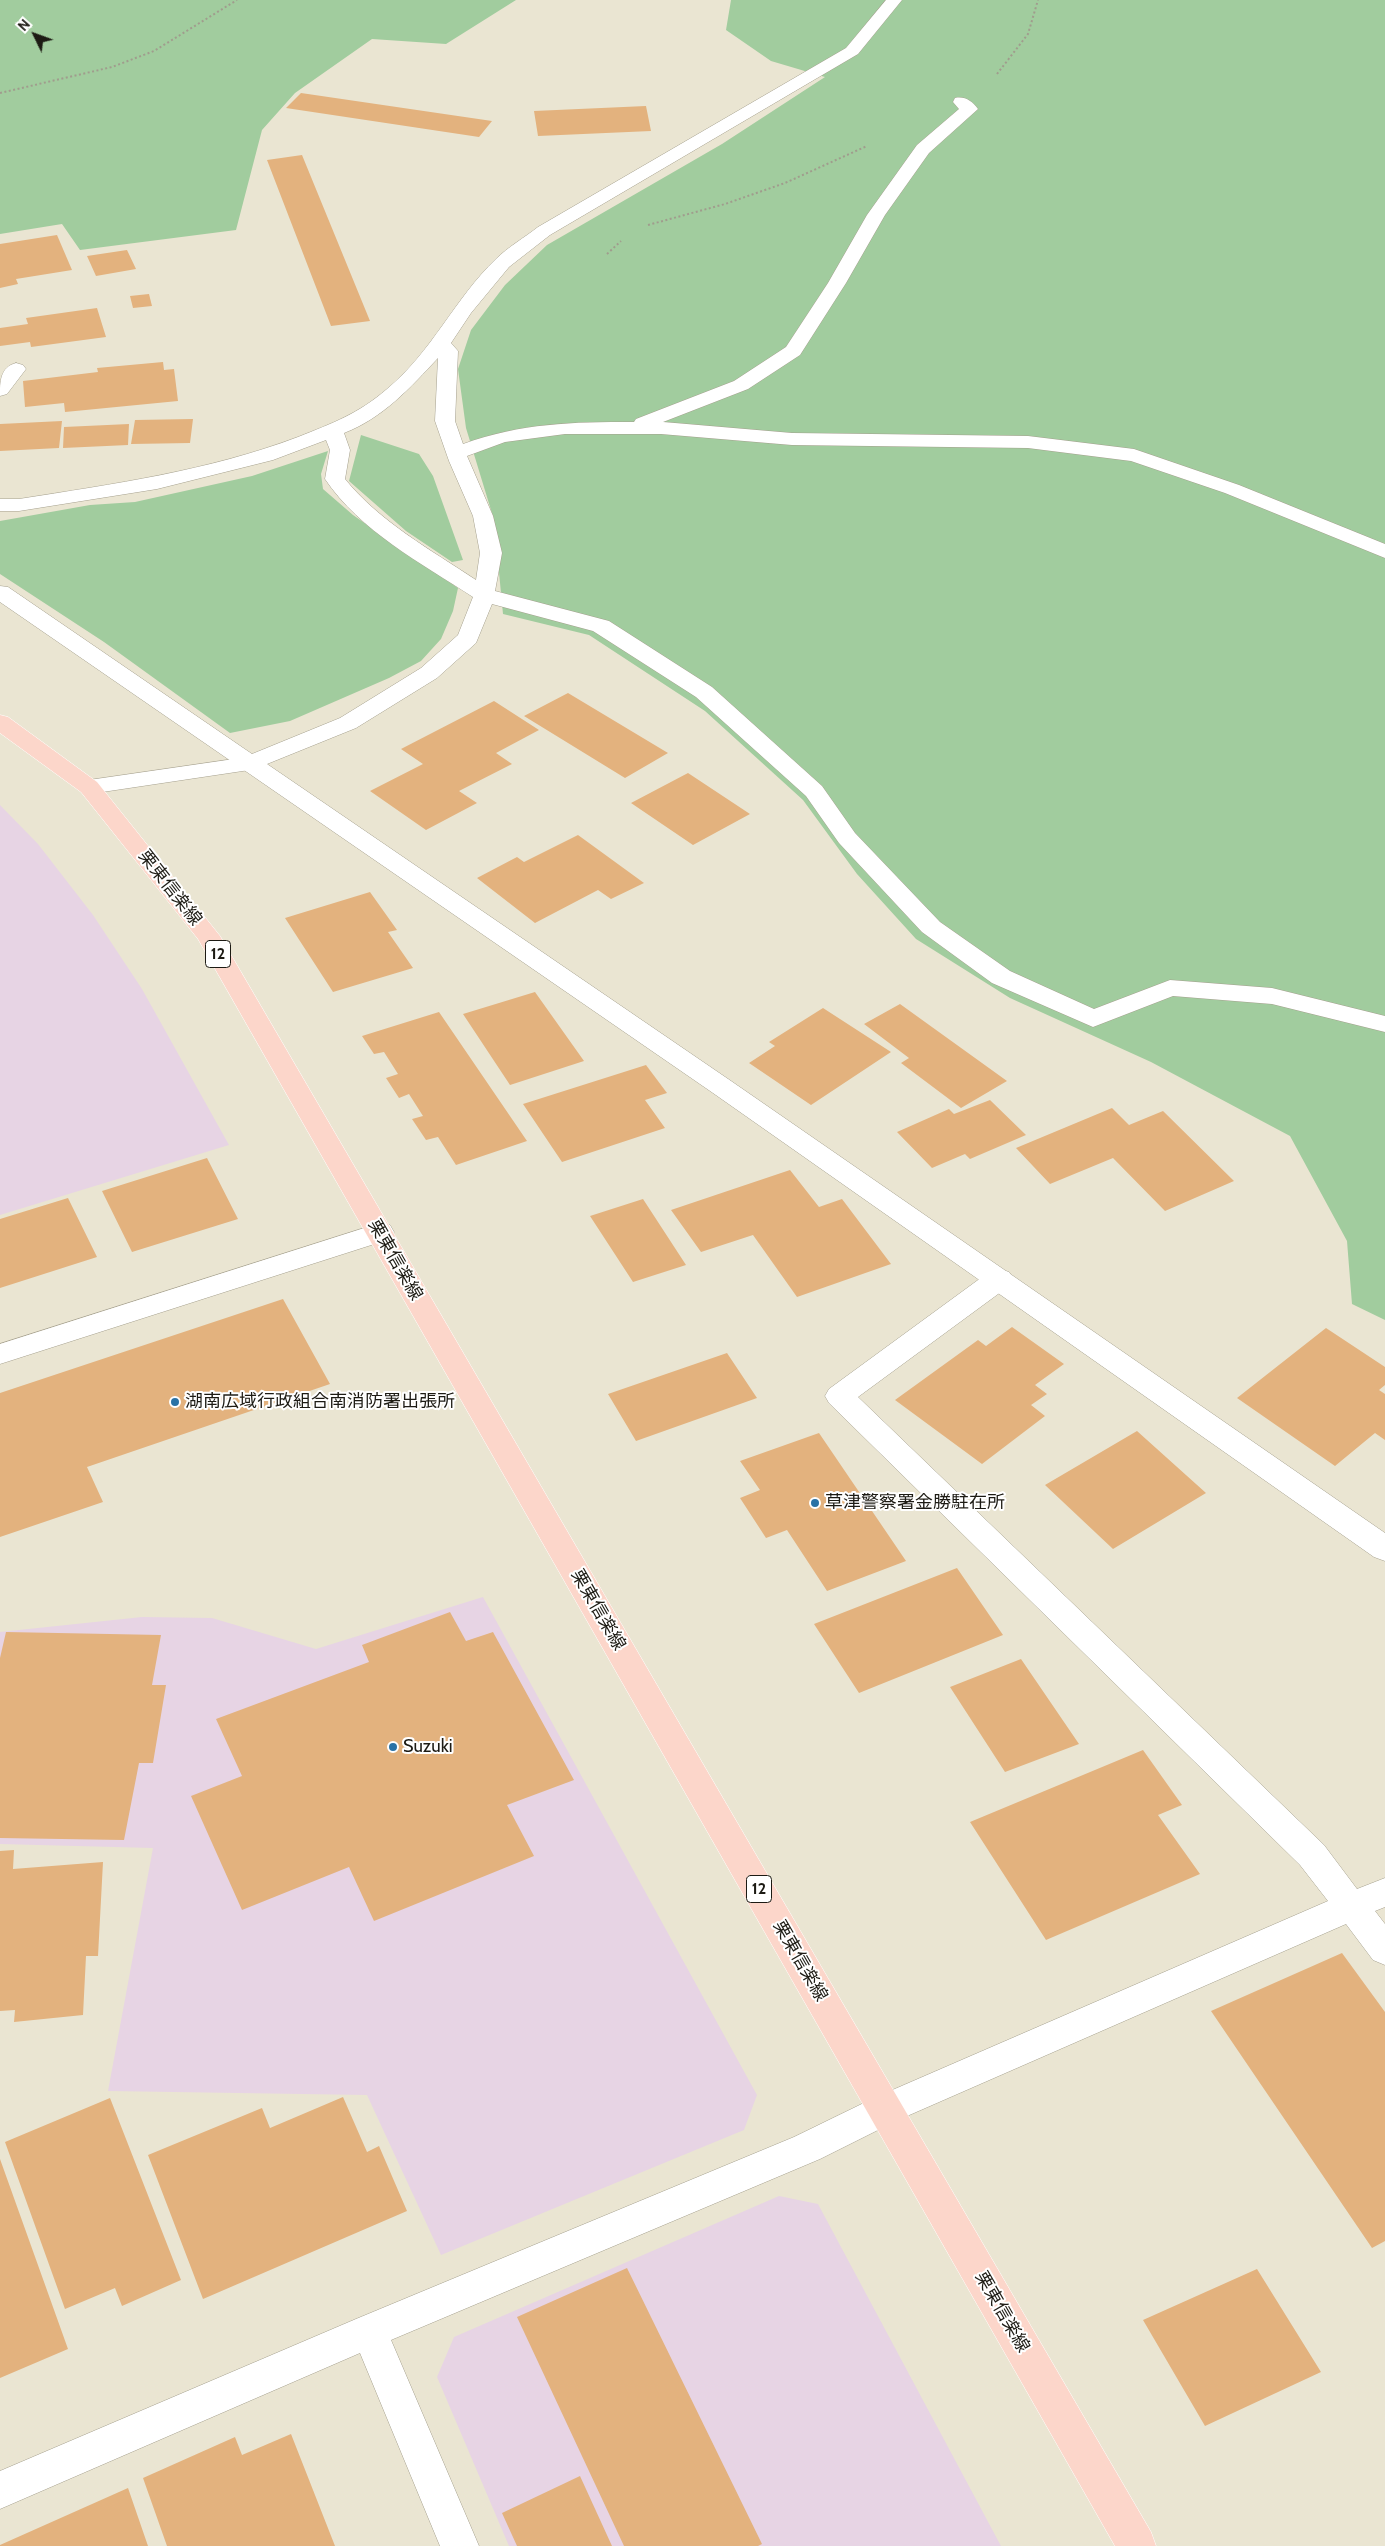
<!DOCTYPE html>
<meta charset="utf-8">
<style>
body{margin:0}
#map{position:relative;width:1385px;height:2546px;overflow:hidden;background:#eae5d2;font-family:Cabin,sans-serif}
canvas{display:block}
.north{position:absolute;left:10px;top:10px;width:50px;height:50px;-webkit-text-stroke:4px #fff;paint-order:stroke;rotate:312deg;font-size:14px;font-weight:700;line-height:20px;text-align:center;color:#1d1b14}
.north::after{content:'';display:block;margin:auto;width:18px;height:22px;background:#1d1b14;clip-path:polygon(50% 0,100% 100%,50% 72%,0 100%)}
</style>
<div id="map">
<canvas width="1385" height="2546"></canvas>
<div class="north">N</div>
</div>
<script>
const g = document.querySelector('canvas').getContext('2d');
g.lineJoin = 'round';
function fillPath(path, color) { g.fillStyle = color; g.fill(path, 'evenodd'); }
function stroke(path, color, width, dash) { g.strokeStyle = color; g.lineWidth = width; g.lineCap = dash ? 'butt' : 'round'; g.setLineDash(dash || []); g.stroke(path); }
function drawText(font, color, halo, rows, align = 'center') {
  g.font = font + ' Cabin,"Noto Sans JP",sans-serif'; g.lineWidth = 4; g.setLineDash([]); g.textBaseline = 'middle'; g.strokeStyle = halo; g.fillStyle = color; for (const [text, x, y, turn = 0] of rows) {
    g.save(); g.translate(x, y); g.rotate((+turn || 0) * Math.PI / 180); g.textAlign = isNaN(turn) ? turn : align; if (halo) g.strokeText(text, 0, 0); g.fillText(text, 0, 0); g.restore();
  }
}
fillPath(new Path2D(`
 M0,805l38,39 55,71 49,74 87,156 -229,70z
 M483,1597l274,498 -13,35 -303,125 -74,-160 -259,-4 45,-243 -153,-4v-212l142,-15 70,1 104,31z
 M779,2196l39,8 183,342h-492l-72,-169 17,-40z`), '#e7d4e4');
fillPath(new Path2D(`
 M0,0h516l-70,44 -74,-5 -77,54 -33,37 -26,100 -156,20 -18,-26 -62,10z
 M731,0h654v1320l-33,-16 -5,-63 -57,-105 -139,-74 -141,-64 -94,-59 -59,-65 -54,-74 -98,-89 -116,-76 -86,-21 -9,-94 -28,-92 -8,-59 13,-39 34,-45 42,-40 175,-101 103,-67 -54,-16 -45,-31z
 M361,435l58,19 14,22 30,84 -11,2 -46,-31 -57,-50z
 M328,451l-7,23 2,15 30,26 105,73 -5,23 -12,28 -20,22 -32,17 -99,43 -60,12 -126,-91 -104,-68v-53l90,-16 45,-3 117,-26z`), '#a1cc9e');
fillPath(new Path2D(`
 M301,93l191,28 -13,16 -193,-29z
 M646,106l5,25 -113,5 -4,-25z
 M302,155l68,166 -39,5 -64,-166z
 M57,235l15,35 -56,9 2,5 -18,4v-44z
 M127,250l9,19 -40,7 -9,-20z
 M149,294l3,12 -19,2 -3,-12z
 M97,308l9,29 -75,10 -1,-5 -30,4v-18l28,-4 -2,-6z
 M163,362l1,8 10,-1 4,32 -113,11 -1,-9 -39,4 -2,-26 75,-9 -1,-4z
 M193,419l-3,24 -59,1 4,-24z
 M62,421l-3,27 -59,3v-27z
 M129,424l-1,21 -65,3 1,-21z
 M568,693l100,60 -43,25 -101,-62z
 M494,701l45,29 -43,23 16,11 -53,27 18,12 -51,27 -56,-39 53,-27 -22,-15z
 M688,773l62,41 -57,31 -62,-42z
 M578,835l66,48 -33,16 -13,-9 -63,33 -58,-45 40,-21 7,5z
 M370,892l27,38 -9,2 25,36 -80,24 -48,-74z
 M535,992l49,69 -74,24 -47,-71z
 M900,1004l107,77 -46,27 -60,-45 8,-5 -45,-34z
 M823,1008l68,44 -80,53 -62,-42 26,-17 -6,-4z
 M439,1012l88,129 -71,24 -18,-28 -12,3 -14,-21 11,-3 -14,-22 -10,4 -13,-20 12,-4 -14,-22 -10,2 -12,-18z
 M646,1065l21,28 -22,7 20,28 -103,34 -39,-58z
 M990,1100l36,35 -56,24 -5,-5 -33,14 -35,-36 52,-23 5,5z
 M1112,1108l17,17 34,-14 71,70 -69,30 -52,-53 -63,26 -34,-36z
 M207,1158l31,61 -106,33 -30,-61z
 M790,1170l29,37 23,-8 49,65 -94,33 -44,-62 -52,17 -30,-42z
 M68,1198l29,59 -97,31v-69z
 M643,1199l43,66 -53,17 -43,-66z
 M283,1299l47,85 -243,83 16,35 -103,35v-144z
 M1012,1327l52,37 -29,21 12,9 -16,11 14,11 -63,48 -87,-64 83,-60 8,6z
 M1326,1328l59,39v18l-6,5 6,4v46l-10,-7 -40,33 -98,-68z
 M727,1353l30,45 -121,43 -28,-47z
 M1137,1431l69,62 -93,56 -68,-64z
 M819,1433l87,128 -79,30 -40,-61 -21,8 -26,-40 20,-8 -20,-29z
 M957,1568l46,67 -144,58 -45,-69z
 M450,1612l16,29 27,-9 81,148 -67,25 27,51 -160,65 -25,-54 -107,43 -51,-114 51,-20 -26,-57 153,-57 -7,-17z
 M6,1632l155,3 -9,50h14l-13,78h-14l-15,77 -124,-2v-180z
 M1021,1659l58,85 -74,28 -55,-85z
 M1143,1750l39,55 -24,10 42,59 -154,66 -76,-118z
 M14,1850l-1,19 90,-7 -5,94h-12l-3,59 -69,7 1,-12 -15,1v-160z
 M1342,1953l43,59v229l-13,7 -161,-237z
 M343,2097l24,55 12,-6 28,65 -204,88 -55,-144 114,-47 8,20z
 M110,2098l71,182 -59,26 -7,-18 -50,21 -60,-167z
 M0,2159l68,190 -68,29z
 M627,2268l135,276 -4,2h-134l-107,-229z
 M1257,2269l64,103 -116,54 -62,-106z
 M291,2434l44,112h-168l-24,-68 92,-41 7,18z
 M580,2476l32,70h-95l-15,-33z
 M128,2488l20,58h-148v-1z`), '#e3b27e');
const service = new Path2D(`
 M886,0h16l-44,54 -308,181 -41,32 -38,46 -20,30 7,8 -3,70 8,23c59,-21 109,-22 171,-22l2,-3 98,-38 52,-34 42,-64 39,-68 50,-70 42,-36 -6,-7 2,-4c10,-2 17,3 23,11l-49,44 -44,62 -39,68 -46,72 -52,34 -85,33 129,11 236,3 106,13 105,36 146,59v14l-160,-65 -94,-32 -103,-13 -236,-3 -131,-11h-96l-60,8 -38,14 26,60 9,37 -7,38 114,30 103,66 110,99 33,47 85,89 70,49 84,38 76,-29 102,8 113,28v16l-113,-28 -99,-8 -80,31 -101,-44 -70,-51 -83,-89 -33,-47 -110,-99 -103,-66 -101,-27 -16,39 -39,35 -81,50 -89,36 464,317 654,452v28l-11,-4 -661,-464 -713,-491v-16l8,1 244,167 88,-36 81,-50 37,-33 15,-38c-52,-34 -113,-66 -148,-118l5,-29 -4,-10 -53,20 -116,29 -138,22h-19v-12h19c95,-15 189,-28 279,-62 35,-14 60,-23 89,-48 45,-37 68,-91 109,-130 12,-12 28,-21 42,-32l308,-179zM438,358l-3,63 14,40 24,55 7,37 -4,27c-45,-30 -96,-58 -131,-101l5,-29 -6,-17c39,-15 66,-45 94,-75z
 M16,363l7,2 3,4 -19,25 -7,2c0,-14 0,-29 16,-33z`);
const minor = new Path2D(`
 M248,757l8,2 3,5 -3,5 -167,25 -8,-2 -4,-5 4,-5 8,-2z
 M380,1223l10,2 4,7 -4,7 -390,125v-20z
 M999,1269l10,3 4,7 -4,7 -151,111 466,448 33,44 28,-11v29l-10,4 10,13v41l-12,-5 -27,-36 -448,196 -78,39 -429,181 88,206h-39l-80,-193 -360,156v-38l356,-152 438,-182 80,-39 454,-197 -28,-36 -471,-462 -4,-7 4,-7 160,-117z`);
const primary = new Path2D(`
 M0,715l8,2 89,65 123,154 931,1596 5,14h-41l-917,-1607 -117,-147 -81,-59z`);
stroke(service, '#a5a08e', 1);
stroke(minor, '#a5a08e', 1);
stroke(primary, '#fff', 1);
stroke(new Path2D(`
 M997,74l31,-40 10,-34
 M0,93l112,-26 42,-16 83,-51
 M648,225l77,-21 60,-21 82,-37
 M607,254l14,-13`), '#a09c8d', 2, [2, 2.5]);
fillPath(service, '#fff');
fillPath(minor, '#fff');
fillPath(primary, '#fcd6ca');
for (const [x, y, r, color] of [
 [175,1402,5,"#2972a6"],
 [815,1503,5,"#2972a6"],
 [393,1747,5,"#2972a6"]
]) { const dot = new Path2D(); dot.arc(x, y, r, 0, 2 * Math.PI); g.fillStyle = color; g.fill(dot); stroke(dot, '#fff', 2); }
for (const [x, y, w] of [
 [218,954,25],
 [759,1889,25]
]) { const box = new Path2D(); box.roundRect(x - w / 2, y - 13.5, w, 27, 4); g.fillStyle = '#fff'; g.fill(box); stroke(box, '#1d1b14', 1); }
drawText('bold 16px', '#1d1b14', null, [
 ["12",218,954],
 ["12",759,1889]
]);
drawText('18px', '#1d1b14', '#fff', [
 ["栗東信楽線",170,888,52],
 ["栗東信楽線",395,1260,60],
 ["栗東信楽線",598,1610,60],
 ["栗東信楽線",800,1961,60],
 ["栗東信楽線",1002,2312,60]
]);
drawText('18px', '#1d1b14', '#fff', [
 ["湖南広域行政組合南消防署出張所",185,1402],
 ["草津警察署金勝駐在所",825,1503],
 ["Suzuki",403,1747]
], 'left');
</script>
